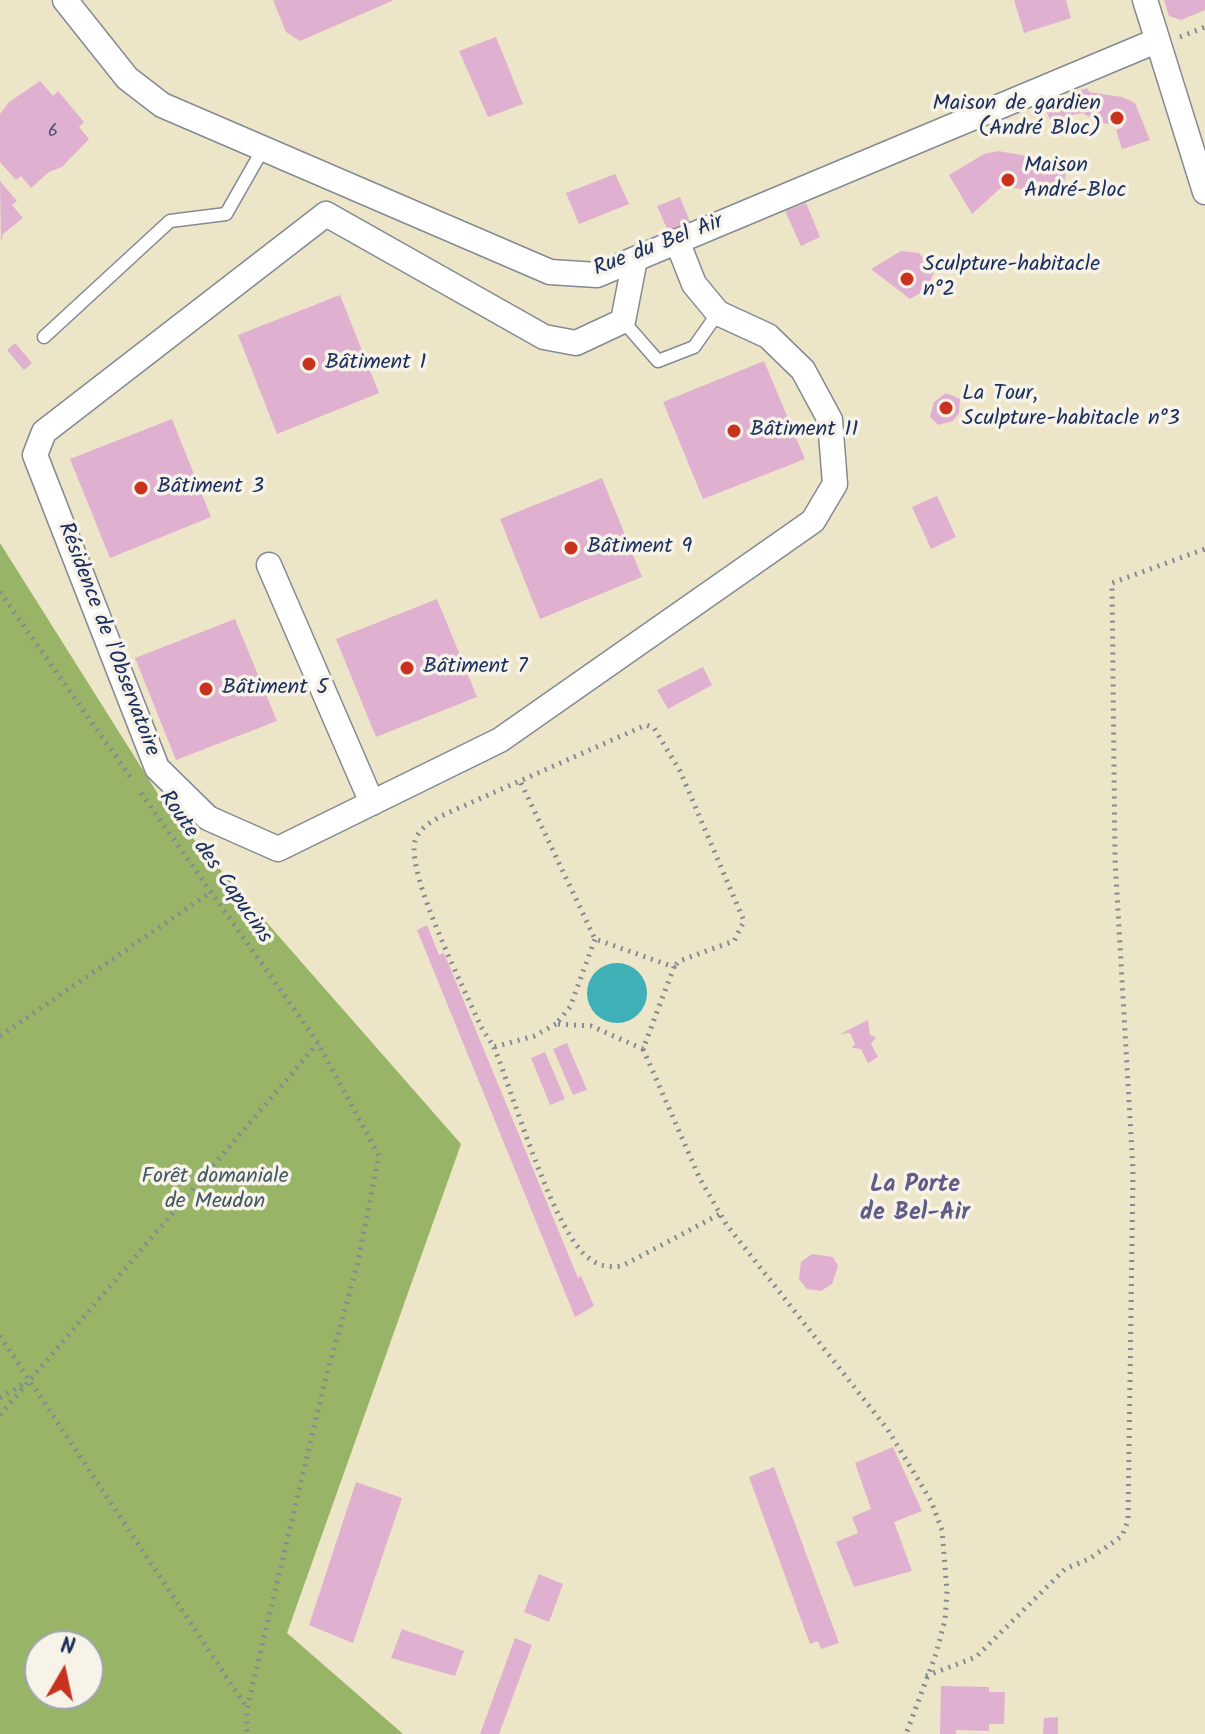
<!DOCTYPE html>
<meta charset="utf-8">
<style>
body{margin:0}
#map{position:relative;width:1205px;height:1734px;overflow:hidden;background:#ede5c8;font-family:Kalam,sans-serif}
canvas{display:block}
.north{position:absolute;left:24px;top:1630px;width:80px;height:80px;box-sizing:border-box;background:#f7f3e8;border:2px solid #9fa5b1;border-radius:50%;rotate:9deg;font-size:22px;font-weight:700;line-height:32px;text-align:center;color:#1b2f5e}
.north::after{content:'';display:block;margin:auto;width:28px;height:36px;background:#c8321e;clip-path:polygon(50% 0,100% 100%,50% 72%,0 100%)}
</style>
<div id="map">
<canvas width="1205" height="1734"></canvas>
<div class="north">N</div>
</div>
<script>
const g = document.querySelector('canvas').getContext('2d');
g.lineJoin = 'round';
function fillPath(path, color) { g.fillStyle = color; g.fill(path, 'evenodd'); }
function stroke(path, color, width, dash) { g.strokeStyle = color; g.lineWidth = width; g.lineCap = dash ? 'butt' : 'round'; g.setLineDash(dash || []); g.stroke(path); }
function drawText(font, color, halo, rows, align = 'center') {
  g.font = font + ' Kalam,sans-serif'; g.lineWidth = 7; g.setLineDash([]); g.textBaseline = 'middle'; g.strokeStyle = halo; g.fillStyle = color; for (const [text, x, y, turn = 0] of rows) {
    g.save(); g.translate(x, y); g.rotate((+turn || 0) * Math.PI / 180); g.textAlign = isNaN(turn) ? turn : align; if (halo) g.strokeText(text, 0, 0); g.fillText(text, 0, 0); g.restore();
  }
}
fillPath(new Path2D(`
 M0,543l168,267 293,334 -174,489 116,101h-403zM40,1646h48v48h-48z`), '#98b466');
fillPath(new Path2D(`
 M587 993a30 30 0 1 1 60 0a30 30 0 1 1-60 0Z`), '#3fafb8');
fillPath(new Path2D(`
 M273,0h121l-94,41 -14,-9z
 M1014,0h52l5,18 -47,15z
 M1164,0h41v10l-24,10 -12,-4z
 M496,37l27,67 -35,13 -29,-66z
 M40,81l13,15 5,-5 26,31 -5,5 10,12 -27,28 -13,5 -18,16 -10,-12 -5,4 -16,-18v-48l9,-12z
 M1087,88l2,4 33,5 13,6 15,37 -28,9 -6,-19 7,-3 -2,-6 -16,3 -23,-11 -10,2 1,12 -19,2 -10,-23z
 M998,151l70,12 -7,33 -58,-10 -31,28 -23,-39 35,-21z
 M615,174l14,30 -50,20 -13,-31z
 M0,181l17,20 -5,4 11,13 -20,16 -2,9z
 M680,197l10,25 -22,9 -11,-25z
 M806,203l14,34 -19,9 -16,-35z
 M901,251l18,2 15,19 -7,17 -17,10 -39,-30z
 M340,295l39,98 -102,41 -39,-99z
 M15,343l17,20 -8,7 -17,-20z
 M764,361l41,98 -102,40 -40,-97z
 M946,393l14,6 -1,14 -6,8 -15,4 -8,-8 4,-15z
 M172,419l39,98 -101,41 -40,-99z
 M602,478l40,99 -102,42 -40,-100z
 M937,496l19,41 -25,12 -19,-42z
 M437,599l40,98 -101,40 -40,-98z
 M235,619l42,102 -101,39 -41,-102z
 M703,667l9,18 -44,24 -11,-19z
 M427,925l12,30 5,-2 134,325 3,-2 13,30 -19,11 -158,-387z
 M868,1020l2,15 6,2 -5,7 7,13 -10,6 -7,-14 -9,-1 3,-4 -5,-11 -10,1z
 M567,1043l20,47 -14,5 -20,-46z
 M545,1052l20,47 -15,6 -19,-47z
 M812,1254l21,3 5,9 -6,18 -11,7 -14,-2 -8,-10 2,-17z
 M893,1447l29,64 -28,11 18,49 -58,16 -18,-45 22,-9 -6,-16 19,-8 -16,-46z
 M774,1467l65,176 -18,6 -3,-8 -8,3 -61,-167z
 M356,1482l46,16 -49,145 -44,-18z
 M539,1574l24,10 -14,38 -25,-10z
 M402,1629l62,22 -9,25 -64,-18z
 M515,1638l17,7 -33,89h-19z
 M941,1686l48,1v5h16l-1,32h-15v7l-33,-1v4h-16z
 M1058,1717v17h-15l1,-16z`), '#e0b0d0');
const service = new Path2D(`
 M623,321l35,40 36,-14 24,-34
 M44,337l126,-116 56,-7 37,-65`);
const minor = new Path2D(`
 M65,0l62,78 35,27 388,167 47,3 559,-234
 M1145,0l60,192
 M635,259l-12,62 -47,22 -32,-6 -218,-123 -282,218 -9,23 122,313 51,50 70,31 222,-109 313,-219 22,-37 -5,-64 -27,-50 -35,-34 -50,-23 -24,-29 -17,-43
 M269,565l103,238`);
stroke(service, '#848a93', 15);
stroke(minor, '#848a93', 27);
stroke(new Path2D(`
 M1180,37l25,-10
 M0,592l131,186
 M521,783l74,156 79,28 -31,82 -52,-23 -35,-2 14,-17 25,-68
 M141,793l177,250 61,113 -22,110 -32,115 -78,328v25
 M556,1024l-22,12 -40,11 -13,-20c-16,-37 -75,-152 -66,-186 4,-13 15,-18 26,-25l205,-91 8,3 26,43 64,150 -10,20 -55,20 -5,6
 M0,1036l211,-144
 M494,1047c20,50 56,172 89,206 12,12 23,15 39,13l98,-52
 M643,1049l57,130 26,45 162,206 43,71 11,29 5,61 -2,29 -9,34 -30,80
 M0,1336l247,372
 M0,1398l27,-16
 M0,1415l318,-372
 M926,1676l50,-19 89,-88 24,-10 33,-23 6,-15 5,-351 -18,-311 -3,-276 93,-34`), '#848a93', 5, [2, 6]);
stroke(service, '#fff', 12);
stroke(minor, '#fff', 24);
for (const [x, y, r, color] of [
 [1117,118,8,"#c8321e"],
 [1008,180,8,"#c8321e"],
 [907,279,8,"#c8321e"],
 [309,364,8,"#c8321e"],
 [946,408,8,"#c8321e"],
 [734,431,8,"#c8321e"],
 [141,488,8,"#c8321e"],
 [571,548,8,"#c8321e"],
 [407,668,8,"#c8321e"],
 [206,689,8,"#c8321e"]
]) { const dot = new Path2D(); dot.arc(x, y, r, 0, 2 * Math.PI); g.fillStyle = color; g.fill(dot); stroke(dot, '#f7f3e8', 3); }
drawText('18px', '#4c4f7a', null, [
 ["6",53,133]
]);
drawText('22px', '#1b2f5e', '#f7f3e8', [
 ["Maison de gardien",1101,105,"right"],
 ["(André Bloc)",1101,130,"right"],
 ["Maison",1024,167],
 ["André-Bloc",1024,192],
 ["Sculpture-habitacle",923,266],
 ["n°2",923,291],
 ["Bâtiment 1",325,364],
 ["La Tour,",962,395],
 ["Sculpture-habitacle n°3",962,420],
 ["Bâtiment 11",750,431],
 ["Bâtiment 3",157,488],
 ["Bâtiment 9",587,548],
 ["Bâtiment 7",423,668],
 ["Bâtiment 5",222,689]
], 'left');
drawText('22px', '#1b2f5e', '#f7f3e8', [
 ["Rue du Bel Air",659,247,-21],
 ["Résidence de l'Observatoire",107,640,69],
 ["Route des Capucins",214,868,55]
]);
drawText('22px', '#445864', '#f7f3e8', [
 ["Forêt domaniale",215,1178],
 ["de Meudon",215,1203]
]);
drawText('bold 24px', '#605c86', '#f7f3e8', [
 ["La Porte",915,1187],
 ["de Bel-Air",915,1215]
]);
</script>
